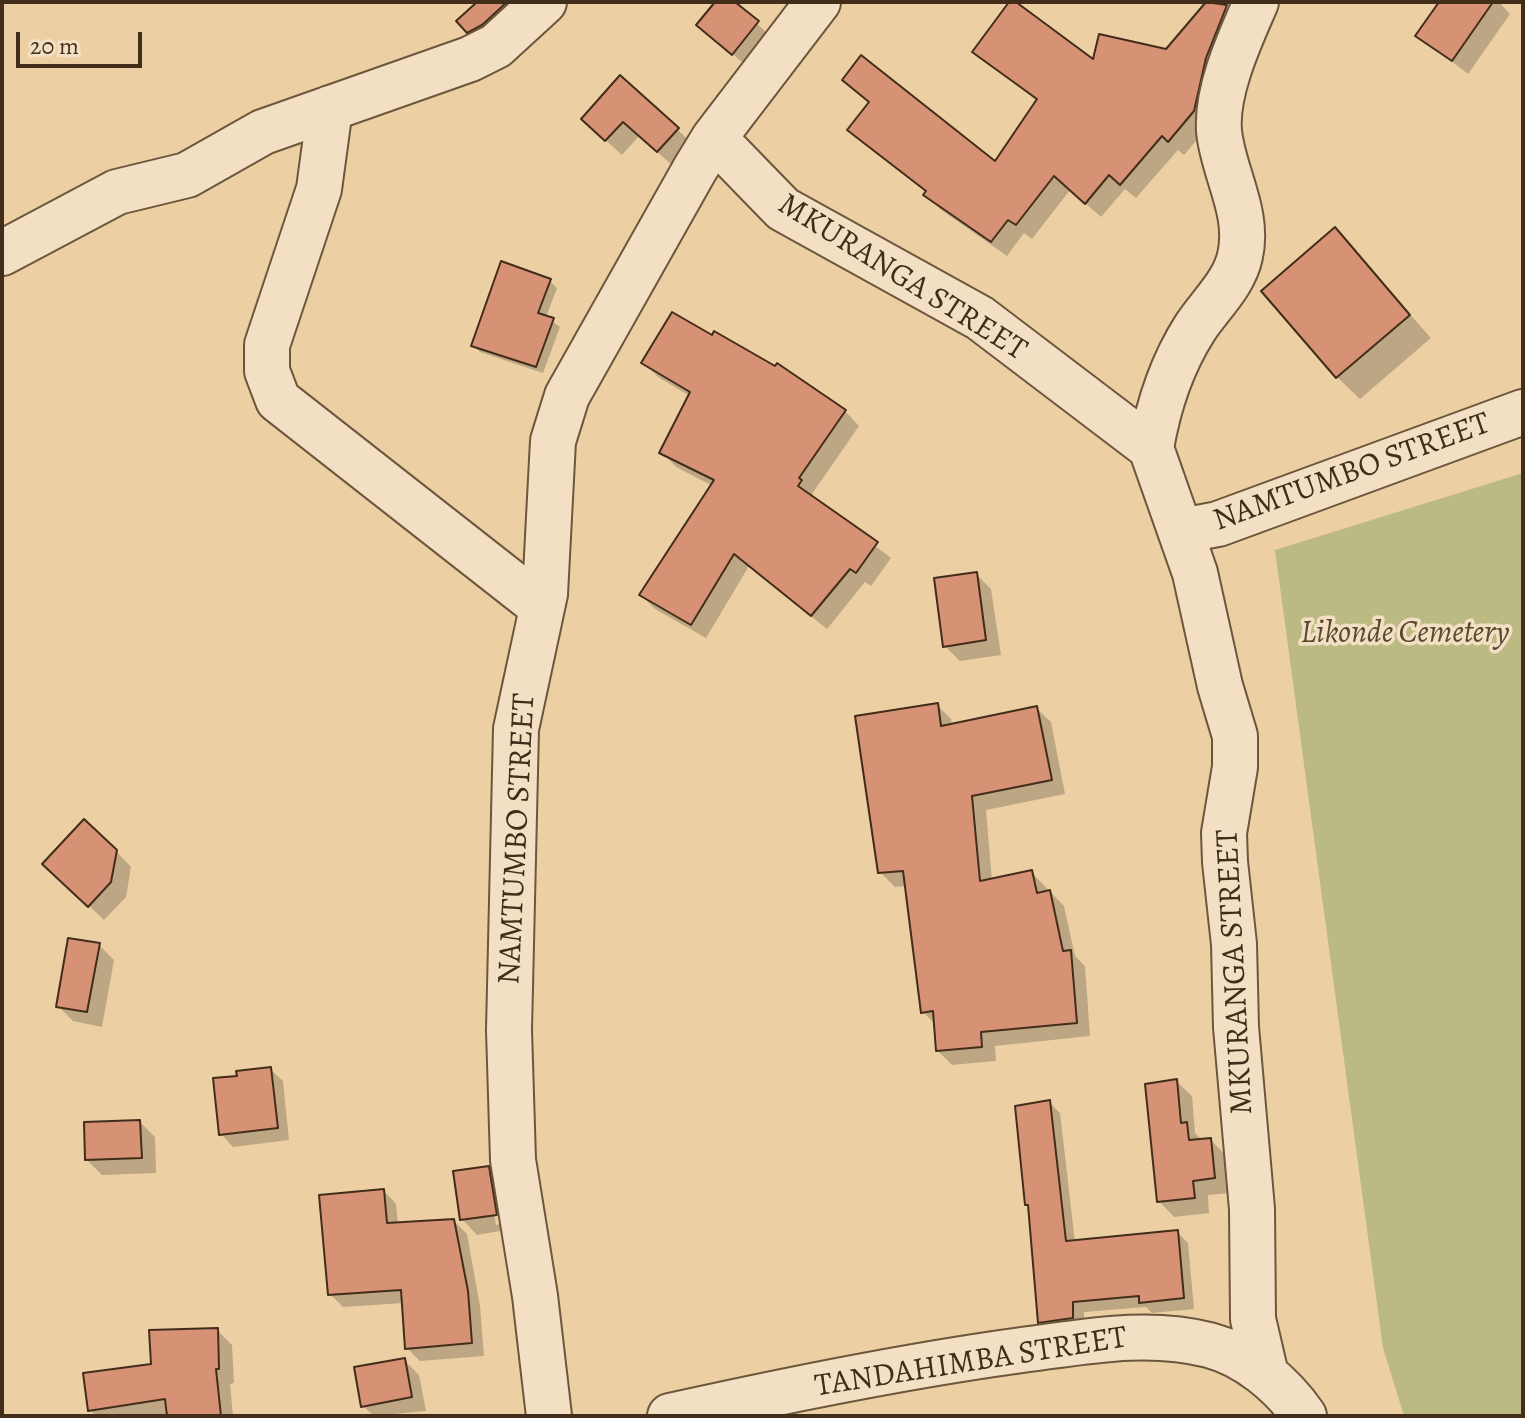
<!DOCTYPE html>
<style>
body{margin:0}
#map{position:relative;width:1525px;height:1418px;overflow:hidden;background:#ecd0a4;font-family:Alegreya,serif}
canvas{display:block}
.frame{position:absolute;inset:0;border:4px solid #422d1a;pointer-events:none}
.scale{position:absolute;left:16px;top:32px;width:126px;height:36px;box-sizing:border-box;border:4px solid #422d1a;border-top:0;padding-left:10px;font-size:24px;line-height:28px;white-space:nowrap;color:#422d1a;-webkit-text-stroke:6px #f3e0c4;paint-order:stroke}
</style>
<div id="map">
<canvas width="1525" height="1418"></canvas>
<div class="frame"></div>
<div class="scale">20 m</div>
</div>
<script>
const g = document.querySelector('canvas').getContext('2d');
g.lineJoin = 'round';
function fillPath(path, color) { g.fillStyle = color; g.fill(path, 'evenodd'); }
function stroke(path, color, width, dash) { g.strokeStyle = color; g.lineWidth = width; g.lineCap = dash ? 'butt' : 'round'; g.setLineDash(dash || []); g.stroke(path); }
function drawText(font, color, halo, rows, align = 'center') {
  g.font = font + ' Alegreya,serif'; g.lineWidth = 7; g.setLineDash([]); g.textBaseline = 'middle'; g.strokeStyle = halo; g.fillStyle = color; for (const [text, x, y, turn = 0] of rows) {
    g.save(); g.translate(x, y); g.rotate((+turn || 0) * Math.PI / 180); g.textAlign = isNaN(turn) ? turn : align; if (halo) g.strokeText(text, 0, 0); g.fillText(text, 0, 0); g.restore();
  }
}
fillPath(new Path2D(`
 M1523,473v943h-119l-21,-68 -108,-798z`), '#bcba83');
fillPath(new Path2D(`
 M480,2h31l5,5 -41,32 -16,-18z
 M717,2h15l41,36 -24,30 -50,-43z
 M1012,2l82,60 73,-11 42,-49h12l20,20 -32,104 -25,29 -6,-5 -42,48 -11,-9 -24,28 -31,-27 -38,49 -8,-6 -17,23 -67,-47 -13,-16 -78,-63 21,-26 -26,-24 151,84 43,-62 -63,-50z
 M1441,2h58l11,12 -42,60 -50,-39z
 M620,78l73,66 -20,22 -34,-30 -17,19 -23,-21z
 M1335,230l96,108 -71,61 -23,-22z
 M550,281l7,7 -11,29 14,10 -17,46 -63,-21 -7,-7z
 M644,363l201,48 14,15 -47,68 1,5 78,59 -20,28 -6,-4 -38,47 -78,-63 -43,72 -51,-29 -14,-14 72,-109 -37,-19 -14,-15 28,-56 -32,-19z
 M976,574l15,15 10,66 -41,6 -15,-15z
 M937,705l14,14 1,6 84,-17 15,14 14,72 -79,16 6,71 40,-8 32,33 11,50 10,10 5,70 -95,10 1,15 -44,4 -14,-14 -2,-26 -13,-13 -16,-126 -12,1 -15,-15z
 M116,851l15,16 -5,30 -22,23 -44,-42z
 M99,945l15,15 -12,67 -29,-6 -15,-15z
 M270,1069l13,12 6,59 -56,7 -12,-13 18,-56z
 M1176,1081l16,15 3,37 7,7h9l15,16 3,37 -21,2 1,18 -35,4 -15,-16z
 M1049,1102l11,11 15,129 102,-10 11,11 6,66 -42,4 -6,-6 -62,5v16l-34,5 -11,-11 -9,-114 -3,-4z
 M140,1122l15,15 1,36 -54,2 -15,-15z
 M488,1168l15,15 8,46 -34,6 -15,-16zM489,1182h4l7,42 -4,1z
 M384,1191l12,13 2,20 56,-3 13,13 13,72 4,50 -64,5 -13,-13 -3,-45 -61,4 -13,-13z
 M217,1330l15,15 2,38 -4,1 3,32h-137l-6,-6 63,-45z
 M404,1360l15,15 7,36 -52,5 -11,-10z`), '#0003');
const building = new Path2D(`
 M477,2h30l-25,23 -15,8 -11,-12z
 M715,2h20l24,19 -27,34 -36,-30z
 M1009,2h7l77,57 6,-25 67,15 40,-47 21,3 -21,53 -12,53 -26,31 -6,-6 -42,49 -11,-10 -24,29 -31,-28 -38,49 -8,-5 -17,22 -68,-47 3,-4 -79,-61 22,-28 -27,-22 19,-25 134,106 42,-62 -65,-47z
 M1439,2h54l-41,59 -37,-25z
 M620,75l59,53 -22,24 -34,-30 -18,19 -24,-22z
 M1335,227l75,88 -74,63 -75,-87z
 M501,261l50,18 -13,34 16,5 -18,49 -65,-21z
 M672,312l40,23 2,-4 61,35 2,-3 69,47 -47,68 3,2 -4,6 80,56 -22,31 -6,-4 -39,47 -77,-62 -43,71 -52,-30 75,-115 -55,-27 31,-61 -49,-29z
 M977,572l9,68 -43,7 -9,-69z
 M938,703l3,23 96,-20 15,74 -80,16 8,85 52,-11 5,23 13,-3 13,61 8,-1 6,73 -96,9 1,15 -46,4 -3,-40 -12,2 -18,-142 -25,2 -23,-157z
 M84,819l33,31 -6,32 -23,25 -46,-43z
 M68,938l32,5 -13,69 -31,-5z
 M271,1067l7,61 -59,7 -6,-57 24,-2 -1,-5z
 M1177,1079l4,44 6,-1 2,18 22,-2 4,40 -22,3 2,17 -38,4 -12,-118z
 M1050,1100l16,141 112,-11 6,68 -45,5v-7l-66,6v16l-35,5 -10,-118h-3l-10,-99z
 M140,1120l2,38 -57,2 -1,-38z
 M489,1166l8,49 -37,5 -7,-49z
 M384,1189l3,34 67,-4 14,72 4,52 -67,6 -4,-59 -73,5 -9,-100z
 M218,1328l1,41h-3l5,47h-54l-2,-17 -77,12 -5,-38 68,-9 -2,-34z
 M405,1358l7,39 -51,10 -7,-40z`);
fillPath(building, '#d79175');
stroke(building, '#422d1a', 2);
const minor = new Path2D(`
 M330,108l-11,81 -52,156v26l11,29 264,207
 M714,138l69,71 197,109 171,130 44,125 25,113 15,50v31l-11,66 1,29 9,82 2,83 16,182 1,110 13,56
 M2,253l115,-61 70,-17 76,-43 207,-73 26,-13 48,-44
 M1151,448c7,-41 21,-84 44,-120 15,-23 39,-44 45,-72 10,-44 -17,-83 -21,-125 -3,-41 21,-92 37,-129
 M1181,531l37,-7 305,-112
 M549,1416l-14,-120 -22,-136 -4,-130 7,-301 29,-135 8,-153 14,-45 128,-227 19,-31 104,-136
 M670,1416c117,-26 234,-50 352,-66 62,-8 125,-21 187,-5 38,10 73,39 95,71`);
stroke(minor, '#6c563c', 48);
stroke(minor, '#f3e0c4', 44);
drawText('32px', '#422d1a', '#f3e0c4', [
 ["MKURANGA STREET",902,278,32],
 ["NAMTUMBO STREET",1352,473,-20],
 ["NAMTUMBO STREET",518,839,-87],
 ["MKURANGA STREET",1236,972,-93],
 ["TANDAHIMBA STREET",971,1363,-9]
]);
drawText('italic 32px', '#5a492f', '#f3e0c4', [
 ["Likonde Cemetery",1405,634]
]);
</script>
